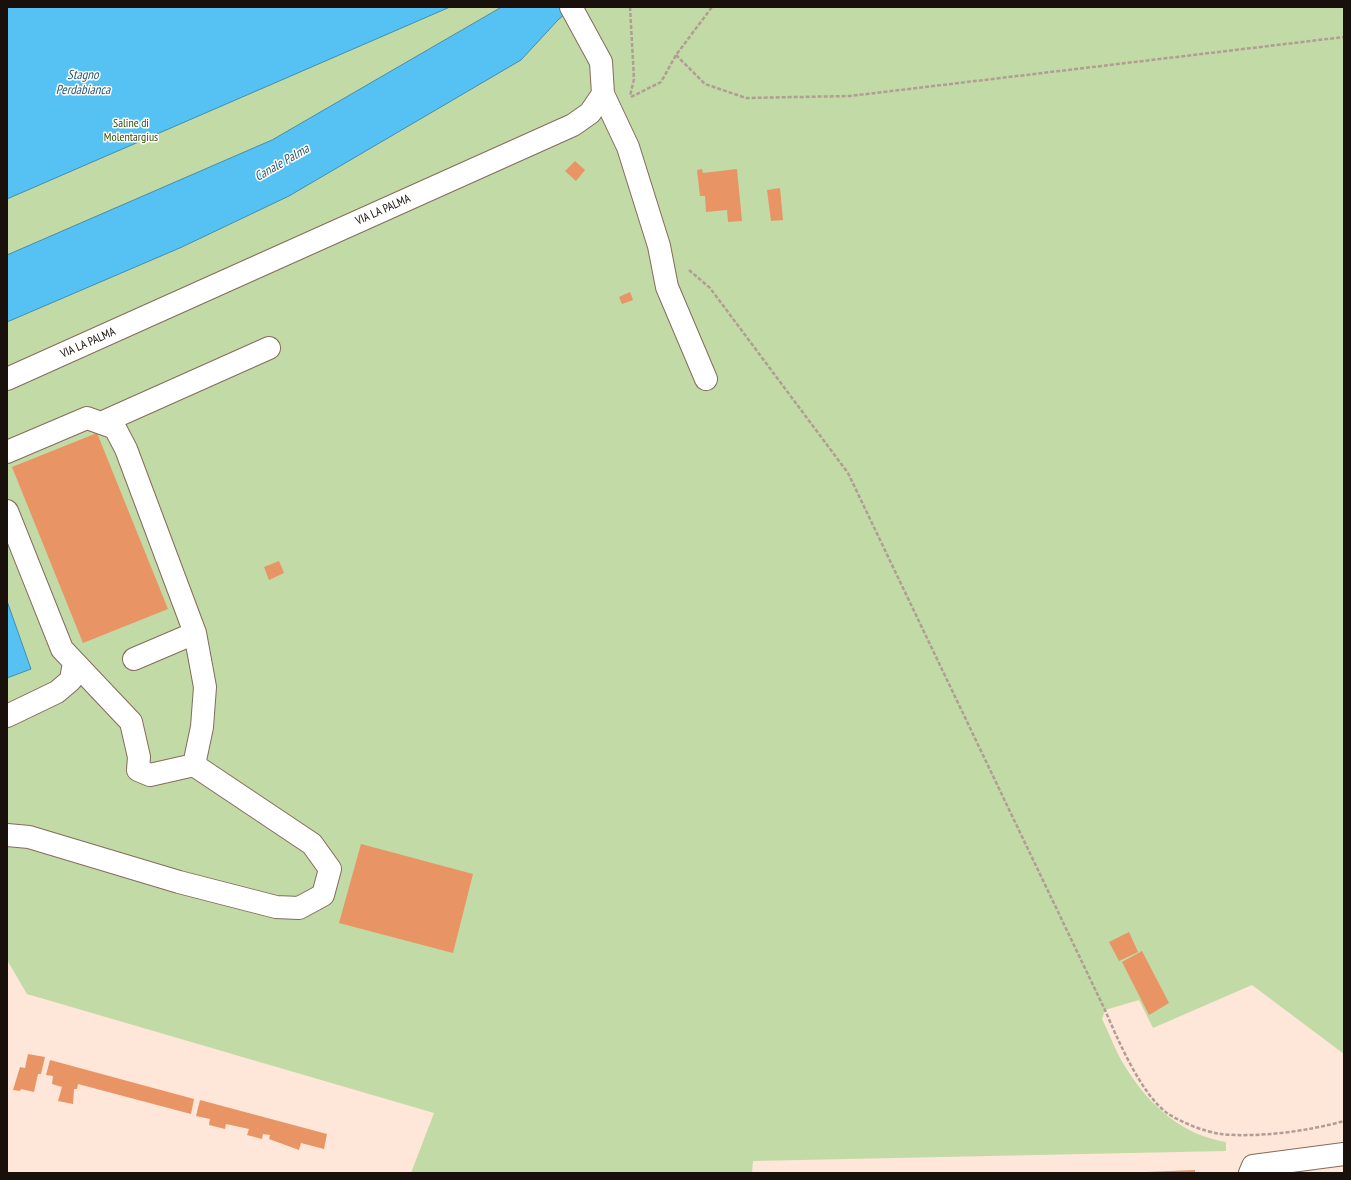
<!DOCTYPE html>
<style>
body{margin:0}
#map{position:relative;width:1351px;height:1180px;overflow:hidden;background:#fee6d9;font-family:"PT Sans Narrow",sans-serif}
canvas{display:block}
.frame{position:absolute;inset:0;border:8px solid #1a100b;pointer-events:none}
</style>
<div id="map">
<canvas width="1351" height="1180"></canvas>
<div class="frame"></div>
</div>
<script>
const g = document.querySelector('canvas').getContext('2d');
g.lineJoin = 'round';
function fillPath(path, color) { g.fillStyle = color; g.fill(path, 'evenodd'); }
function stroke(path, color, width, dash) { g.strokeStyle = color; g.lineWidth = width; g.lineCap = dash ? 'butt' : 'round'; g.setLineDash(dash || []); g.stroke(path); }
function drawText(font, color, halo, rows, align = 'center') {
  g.font = font + ' "PT Sans Narrow",sans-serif'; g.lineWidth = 3; g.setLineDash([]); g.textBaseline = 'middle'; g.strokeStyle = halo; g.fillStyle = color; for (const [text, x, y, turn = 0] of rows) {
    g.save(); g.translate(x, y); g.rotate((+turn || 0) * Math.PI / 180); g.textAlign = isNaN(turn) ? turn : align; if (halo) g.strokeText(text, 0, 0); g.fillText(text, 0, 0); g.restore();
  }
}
fillPath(new Path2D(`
 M7,7h1337v1047l-92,-69 -99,43 -14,-28 -34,10 -3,9c8,16 14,34 24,49 23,37 56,67 100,74v9l-473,10 -1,12h-341l23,-60 -407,-119 -20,-34z`), '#c2daa5');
const water = new Path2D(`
 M7,7h443l-443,192z
 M502,7h71l-15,13 -37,40 -232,136 -107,51 -175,75v-67l265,-115z
 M7,601l24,68 -24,9z`);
fillPath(water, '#56c2f3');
stroke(water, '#448dad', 1);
fillPath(new Path2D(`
 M575,161l10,9 -9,11 -11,-10z
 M702,169l1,4 34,-4 5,52 -14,1 -1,-12 -21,2 -1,-16h-5l-3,-26z
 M780,188l3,32 -12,1 -4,-31z
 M630,292l3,8 -11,4 -3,-7z
 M97,433l71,176 -85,34 -71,-176z
 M279,561l5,12 -15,7 -5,-13z
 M361,844l112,30 -20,79 -114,-30z
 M1129,932l9,20 -19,9 -10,-19z
 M1142,951l27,52 -20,12 -27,-53z
 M28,1054l17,3 -4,17h-3l-4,18 -13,-3 -1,2 -7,-1 7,-23 5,1z
 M50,1060l144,39 -3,15 -113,-30 -1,5h-3l-1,15 -15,-3 4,-14 -10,-3 1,-8 -7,-1z
 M200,1100l127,34 -3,15 -23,-6 -2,7 -30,-11 1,-4 -7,-1 -1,5 -15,-4 2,-6 -23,-5 -1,5 -16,-4 1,-6 -14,-3z
 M1195,1170v3h-49v-1z`), '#e99465');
const minor = new Path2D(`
 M571,7l30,55 2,32 25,53 31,99 8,41 39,92
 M7,379l566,-254 17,-12 13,-19
 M101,423l168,-75
 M7,452l80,-34 28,10 11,21 69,184 -61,26
 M7,511l55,138 69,73 8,35 -1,13 12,5 44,-10 118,79 18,25 -7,26 -24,13 -23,-1 -97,-25 -150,-45 -22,-2
 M7,716l50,-24 14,-12 3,-18
 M194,765l8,-38 3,-40 -10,-54
 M1250,1173l3,-7 91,-12`);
stroke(minor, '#856b5d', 24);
stroke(new Path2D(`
 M630,7l4,72 -4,17
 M676,55l29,29 41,14 104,-2 494,-59
 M631,97l30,-15 15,-27 36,-48
 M689,270l21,18 138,185 257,537c13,30 36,84 62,103 13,9 38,19 54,21 36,4 88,-3 123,-13`), '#b09d93', 2.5, [4, 2]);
stroke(minor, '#fff', 22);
drawText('12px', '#354c0d', '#fff', [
 ["Saline di",131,124],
 ["Molentargius",131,138]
]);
drawText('12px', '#1a100b', '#fff', [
 ["VIA LA PALMA",383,210,-24],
 ["VIA LA PALMA",88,343,-24]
]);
drawText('italic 13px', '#29566b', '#fff', [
 ["Stagno",83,75],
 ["Perdabianca",83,90],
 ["Canale Palma",282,163,-30]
]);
</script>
